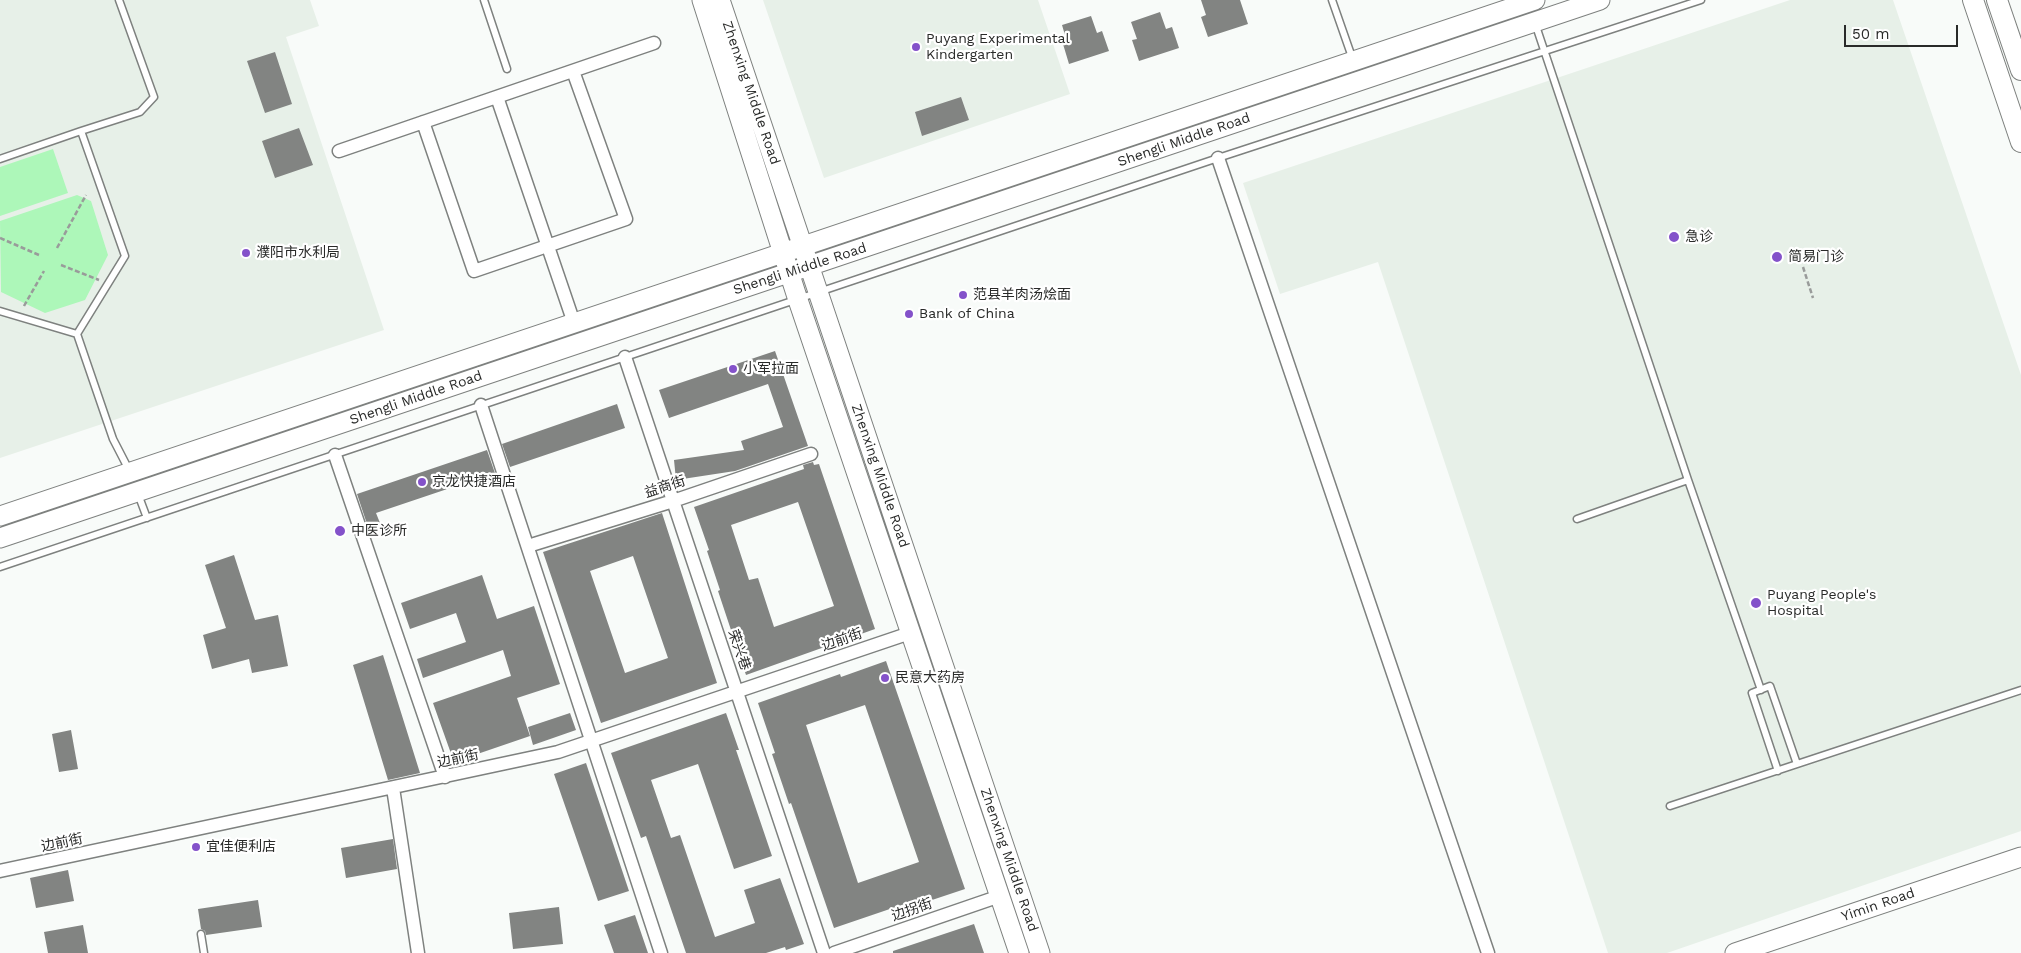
<!DOCTYPE html>
<meta charset="utf-8">
<style>
body{margin:0}
#map{position:relative;width:2021px;height:953px;overflow:hidden;background:#f8fbf9;font-family:"Work Sans",sans-serif}
canvas{display:block}
.scale{position:absolute;left:1844px;top:25px;width:114px;height:22px;box-sizing:border-box;border:2px solid #292a29;border-top:0;padding-left:6px;font-size:15px;line-height:18px;white-space:nowrap;color:#292a29;-webkit-text-stroke:4px #fff;paint-order:stroke}
</style>
<div id="map">
<canvas width="2021" height="953"></canvas>
<div class="scale">50 m</div>
</div>
<script>
const g = document.querySelector('canvas').getContext('2d');
g.lineJoin = 'round';
function fillPath(path, color) { g.fillStyle = color; g.fill(path, 'evenodd'); }
function stroke(path, color, width, dash) { g.strokeStyle = color; g.lineWidth = width; g.lineCap = dash ? 'butt' : 'round'; g.setLineDash(dash || []); g.stroke(path); }
function drawText(font, color, halo, rows, align = 'center') {
  g.font = font + ' "Work Sans","Noto Sans SC",sans-serif'; g.lineWidth = 4.5; g.setLineDash([]); g.textBaseline = 'middle'; g.strokeStyle = halo; g.fillStyle = color; for (const [text, x, y, turn = 0] of rows) {
    g.save(); g.translate(x, y); g.rotate((+turn || 0) * Math.PI / 180); g.textAlign = isNaN(turn) ? turn : align; if (halo) g.strokeText(text, 0, 0); g.fillText(text, 0, 0); g.restore();
  }
}
fillPath(new Path2D(`
 M0,0h310l9,26 -33,11 98,293 -384,128z
 M763,0h275l32,94 -246,84z
 M1790,0h103l128,375v456l-354,122h-59l-230,-691 -98,32 -37,-111z`), '#e7f0e8');
fillPath(new Path2D(`
 M53,149l15,44 -68,23v-49z
 M77,195l14,6 17,54 -23,45 -40,13 -44,-21 -1,-71z`), '#adf7b9');
fillPath(new Path2D(`
 M1201,0h39l8,24 -40,13 -7,-20 5,-2z
 M1160,12l6,17 6,-2 7,21 -40,13 -7,-21 5,-1 -6,-17z
 M1091,16l6,17 5,-2 7,20 -40,13 -6,-20 4,-2 -5,-17z
 M275,52l17,52 -27,9 -18,-52z
 M961,97l8,23 -47,16 -7,-24z
 M299,128l14,37 -38,13 -13,-37z
 M775,351l33,95 -73,25 -59,9 -2,-20 70,-10 -3,-9 42,-14 -15,-43 -99,34 -10,-28z
 M617,404l8,24 -115,39 -8,-23z
 M487,450l11,32 -21,7 -3,-9 -98,33 4,10 -12,4 -11,-33z
 M813,462l1,3 5,-1 56,165 -129,46 -28,-84 2,-1 -13,-39 2,-1 -15,-43 110,-38 -1,-4zM798,502l36,104 -60,21 -16,-49 -9,2 -18,-55z
 M662,513l55,170 -116,40 -58,-171zM633,556l35,102 -43,15 -35,-102z
 M234,555l21,65 23,-5 10,51 -36,7 -3,-14 -37,10 -9,-34 23,-7 -21,-63z
 M482,575l15,44 37,-13 26,78 -43,14 13,38 -76,26 -21,-59 78,-27 -8,-26 -80,28 -6,-19 49,-17 -10,-29 -46,16 -9,-26z
 M383,655l37,118 -32,7 -35,-115z
 M886,661l79,228 -33,11 -1,-5 -97,33 -43,-125 -2,1 -17,-50 3,-1 -17,-50 82,-29 1,3zM865,705l54,157 -61,21 -52,-158z
 M570,713l6,17 -43,15 -5,-18z
 M726,713l13,37h-3l36,106 -38,13 -36,-105 -47,16 20,58 9,-3 35,102 40,-14 -11,-33 36,-12 24,66 -18,6 -1,-3 -19,6h-80l-40,-117 -5,2 -30,-85z
 M71,730l7,39 -19,3 -7,-38z
 M586,763l43,128 -31,10 -44,-127z
 M393,839l4,30 -51,9 -5,-30z
 M68,870l6,31 -38,7 -6,-30z
 M258,900l4,27 -56,8 -1,-4 -4,-2 -3,-20z
 M559,907l4,37 -50,5 -4,-36z
 M635,915l13,38h-34l-10,-28z
 M974,924l10,29h-91v-2z
 M83,925l5,28h-40l-4,-21z`), '#828482');
const lane = new Path2D(`
 M484,0l23,69
 M1332,0l21,60
 M1535,23l153,457 73,210
 M81,131l59,-19 14,-15 -35,-97
 M0,159l81,-28 44,125 -48,78
 M0,311l77,23
 M77,334l36,105 16,31
 M138,494l9,24
 M1577,519l111,-39
 M0,567l1218,-409 483,-158
 M1778,771l-26,-78 18,-7 27,78
 M1670,806l351,-116
 M201,934l3,19`);
const street = new Path2D(`
 M497,97l77,226
 M423,122l51,149 152,-52 -53,-148
 M339,151l315,-108
 M1218,158l270,795
 M625,357l199,596
 M481,405l180,548
 M335,455l110,322
 M528,546l145,-45 138,-47
 M393,788l25,165
 M0,871l558,-119 352,-119
 M834,953l166,-57`);
const secondary = new Path2D(`
 M702,0l96,300 221,653
 M720,0l320,953
 M0,516l1535,-516
 M0,538l1600,-538
 M1735,953l286,-96`);
const primary = new Path2D(`
 M1973,0l48,142
 M1997,0l24,70`);
stroke(lane, '#7e817f', 9);
stroke(street, '#7e817f', 15);
stroke(secondary, '#7e817f', 21);
stroke(primary, '#7e817f', 22);
stroke(new Path2D(`
 M0,238l39,17
 M57,248l29,-53
 M61,265l38,15
 M1803,267l10,31
 M24,306l20,-35`), '#999b9a', 2.5, [5, 2.5]);
stroke(lane, '#fff', 6);
stroke(street, '#fff', 12);
stroke(secondary, '#fff', 19);
stroke(primary, '#fff', 20);
for (const [x, y, r, color] of [
 [916,47,5,"#8452ca"],
 [1674,237,6,"#8452ca"],
 [246,253,5,"#8452ca"],
 [1777,257,6,"#8452ca"],
 [963,295,5,"#8452ca"],
 [909,314,5,"#8452ca"],
 [733,369,5,"#8452ca"],
 [422,482,5,"#8452ca"],
 [340,531,6,"#8452ca"],
 [1756,603,6,"#8452ca"],
 [885,678,5,"#8452ca"],
 [196,847,5,"#8452ca"]
]) { const dot = new Path2D(); dot.arc(x, y, r, 0, 2 * Math.PI); g.fillStyle = color; g.fill(dot); stroke(dot, '#fff', 2); }
drawText('14px', '#292a29', '#fff', [
 ["Puyang Experimental",926,39],
 ["Kindergarten",926,55],
 ["急诊",1685,237],
 ["濮阳市水利局",256,253],
 ["简易门诊",1788,257],
 ["范县羊肉汤烩面",973,295],
 ["Bank of China",919,314],
 ["小军拉面",743,369],
 ["京龙快捷酒店",432,482],
 ["中医诊所",351,531],
 ["Puyang People's",1767,595],
 ["Hospital",1767,611],
 ["民意大药房",895,678],
 ["宜佳便利店",206,847]
], 'left');
drawText('14px', '#292a29', '#fff', [
 ["Zhenxing Middle Road",751,93,71],
 ["Shengli Middle Road",1184,140,-19],
 ["Shengli Middle Road",800,269,-18],
 ["Shengli Middle Road",416,398,-19],
 ["Zhenxing Middle Road",880,476,71],
 ["益商街",665,487,-18],
 ["边前街",842,640,-19],
 ["荣兴巷",739,650,71],
 ["边前街",458,759,-12],
 ["边前街",62,843,-12],
 ["Zhenxing Middle Road",1009,860,71],
 ["Yimin Road",1878,905,-19],
 ["边拐街",912,910,-19]
]);
</script>
